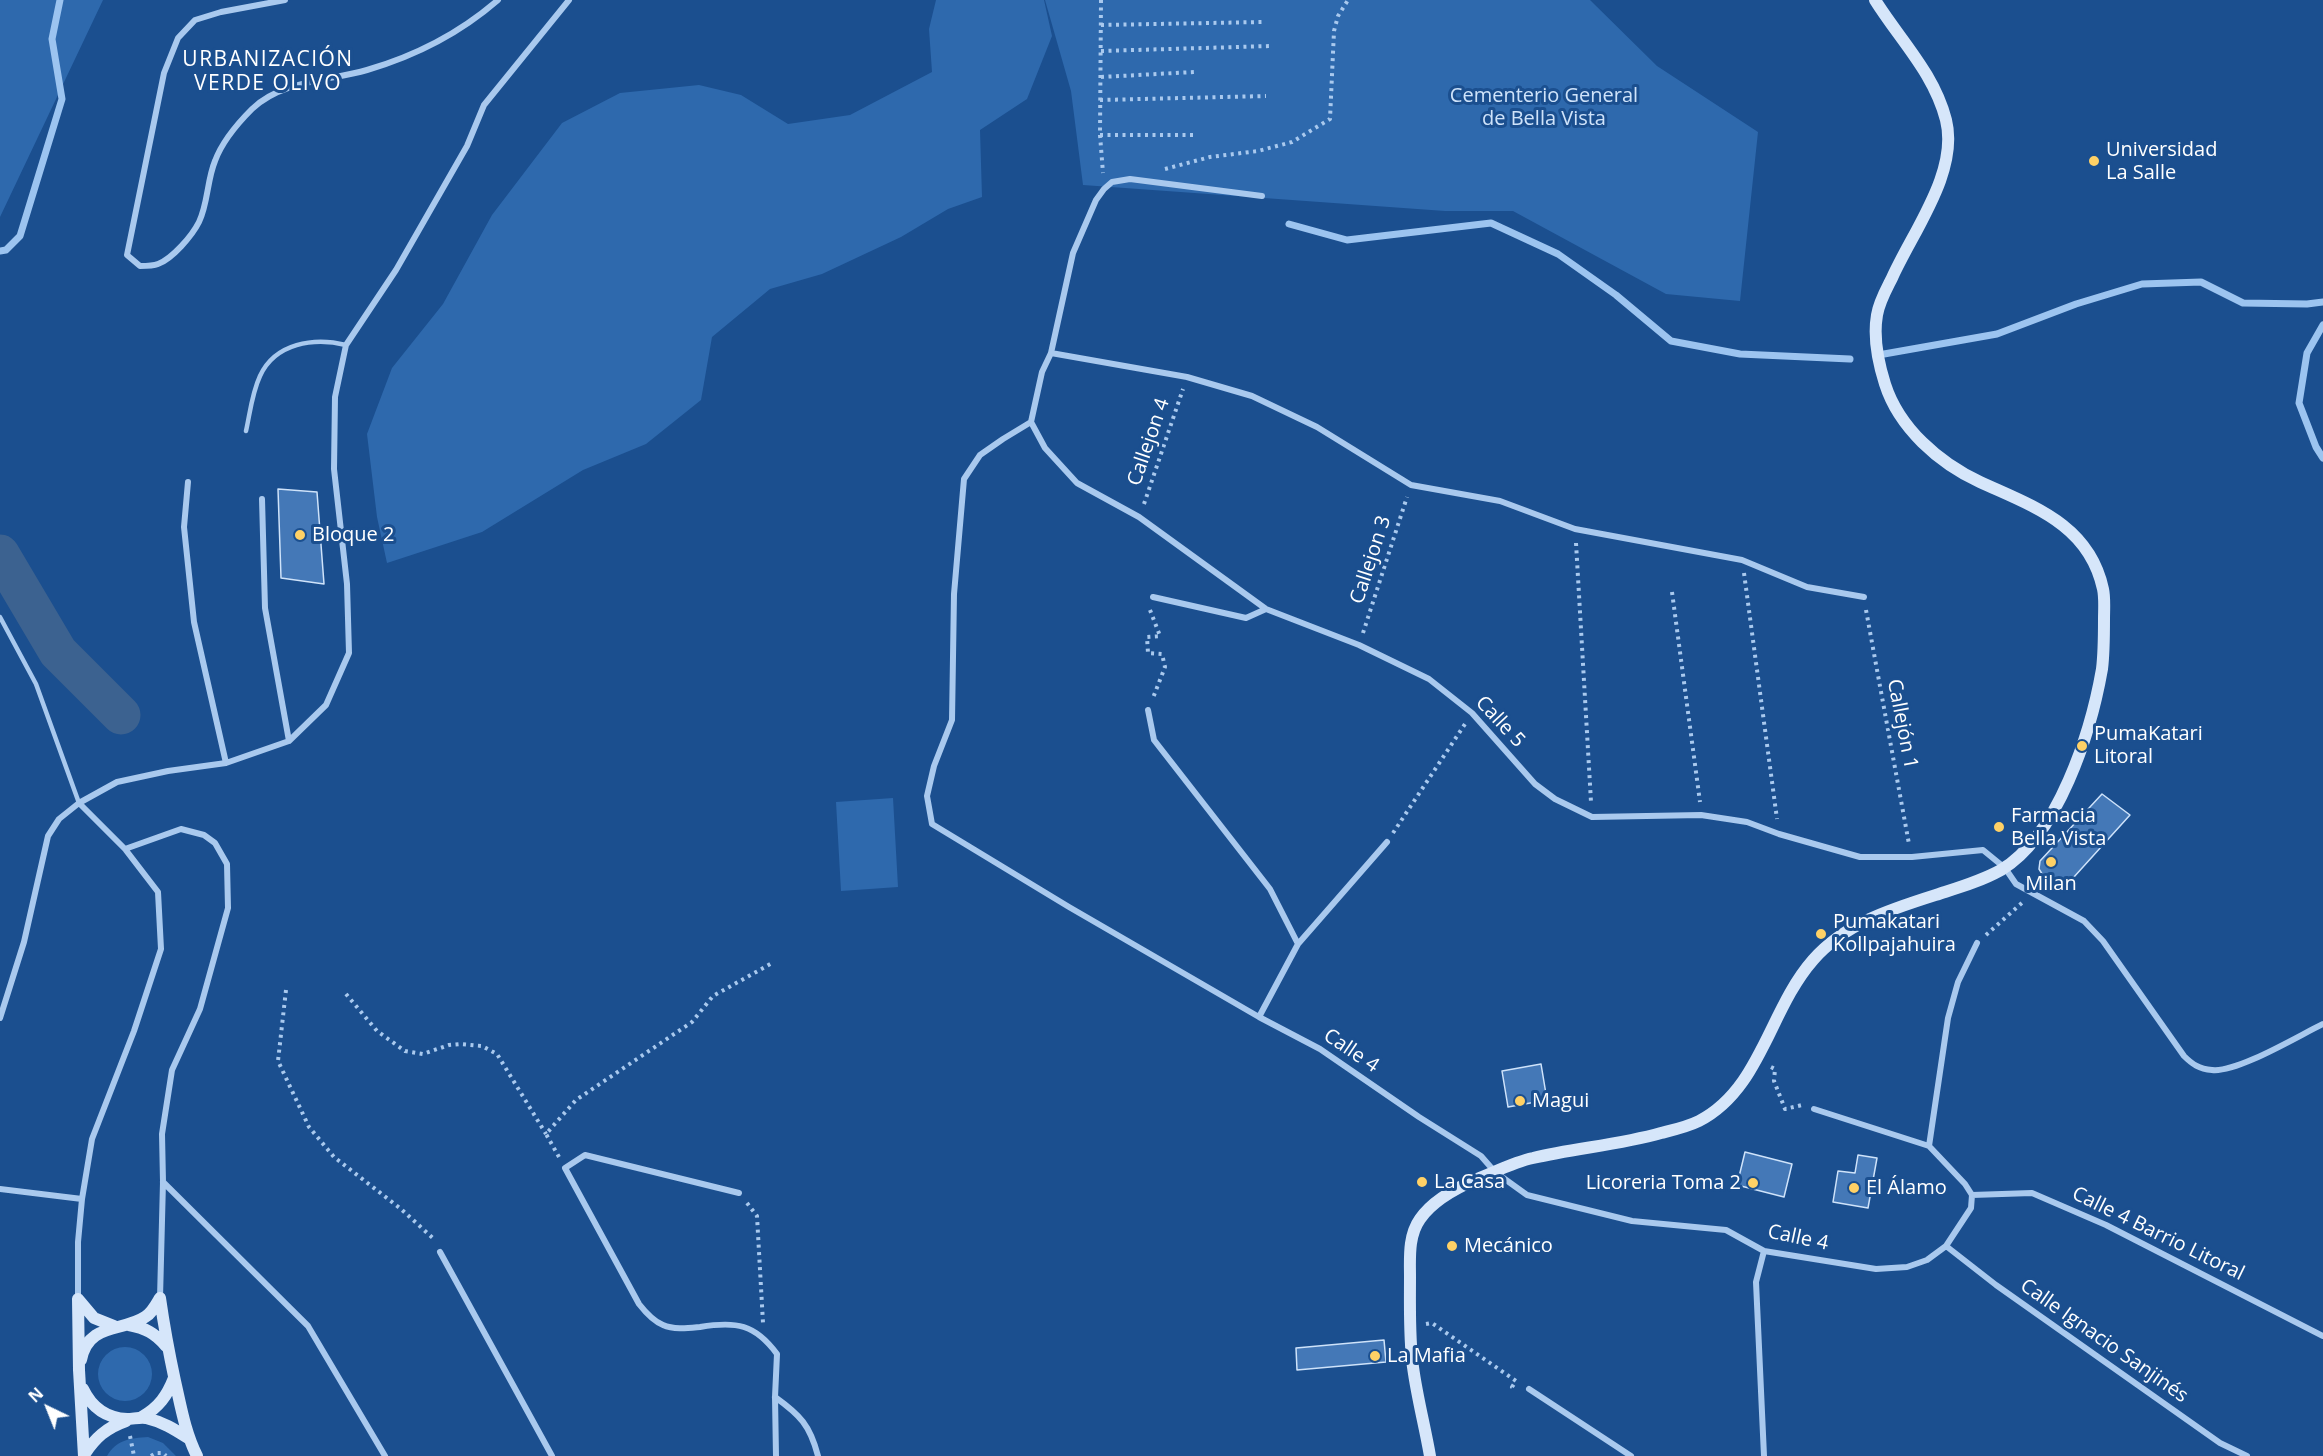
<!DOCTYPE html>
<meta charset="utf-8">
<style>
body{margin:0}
#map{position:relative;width:2323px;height:1456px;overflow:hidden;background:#1b4f8f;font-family:"Open Sans",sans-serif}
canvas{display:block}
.north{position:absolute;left:18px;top:1378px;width:60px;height:60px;-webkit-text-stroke:4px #1b4f8f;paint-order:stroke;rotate:317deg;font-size:16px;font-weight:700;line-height:24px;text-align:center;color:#fff}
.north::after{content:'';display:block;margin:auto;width:21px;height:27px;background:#fff;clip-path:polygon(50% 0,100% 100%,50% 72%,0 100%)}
</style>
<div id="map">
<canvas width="2323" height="1456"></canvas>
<div class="north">N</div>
</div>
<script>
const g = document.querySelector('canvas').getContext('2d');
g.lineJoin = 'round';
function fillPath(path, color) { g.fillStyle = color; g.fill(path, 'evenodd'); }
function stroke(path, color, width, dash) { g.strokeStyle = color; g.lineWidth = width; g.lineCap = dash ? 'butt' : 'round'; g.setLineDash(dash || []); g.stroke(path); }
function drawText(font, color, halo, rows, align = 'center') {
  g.font = font + ' "Open Sans",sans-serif'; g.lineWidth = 6; g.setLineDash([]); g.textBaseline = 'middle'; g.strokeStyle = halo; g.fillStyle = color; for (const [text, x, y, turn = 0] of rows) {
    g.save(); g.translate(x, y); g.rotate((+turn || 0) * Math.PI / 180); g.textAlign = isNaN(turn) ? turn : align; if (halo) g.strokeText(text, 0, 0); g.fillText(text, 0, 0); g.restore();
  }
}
fillPath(new Path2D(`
 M0,0h103l-103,217z
 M936,0h108l8,36 -25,63 -47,31 2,67 -34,12 -47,28 -79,37 -52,15 -58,48 -11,63 -55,44 -63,26 -101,62 -95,31 -10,-46 -10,-83 25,-66 51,-64 49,-89 70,-92 58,-30 79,-8 42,10 47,29 62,-9 82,-43 -3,-43z
 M1045,0h545l67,66 101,66 -18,169 -74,-7 -153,-83h-68l-362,-26 -12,-94z
 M893,798l5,89 -57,4 -5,-89z
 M98 1374a27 27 0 1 1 54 0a27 27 0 1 1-54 0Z
 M148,1437l15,6 13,13h-69c9,-16 23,-18 41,-19z`), '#2e69ad');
stroke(new Path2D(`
 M1289,224l58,16 144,-17 67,31 58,41 55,46 69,13 110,5
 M0,251l6,-1 14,-14 42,-137 -10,-60 8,-39
 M2323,325l-16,28 -8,50 17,44 7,11
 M1884,354l113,-20 79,-30 66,-20 59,-2 42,21 64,1 16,-2`), '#9cc4f0', 7);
stroke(new Path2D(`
 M0,554l58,98 63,63`), '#3c6290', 39);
const building = new Path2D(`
 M278,489l39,3 7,92 -43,-6z
 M2102,794l28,21 -66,73 -20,-11 -5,-8 1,-8z
 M1541,1064l6,36 -39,7 -6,-36z
 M1745,1152l47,12 -8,33 -47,-12z
 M1858,1155l19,3 -9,50 -35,-6 5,-31 17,2z
 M1384,1340l2,22 -89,8 -1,-22z`);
fillPath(building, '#4478b7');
stroke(building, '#cfe3fa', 1.5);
stroke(new Path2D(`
 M1101,0l-1,135 3,38
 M1101,25l162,-3
 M1101,51l170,-5
 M1101,77l93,-5
 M1100,100l166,-4
 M1100,135h93
 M1165,169l45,-12 48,-6 34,-9 38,-23 4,-88 4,-15 10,-16
 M1144,504l39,-115
 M1576,543l15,259
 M1744,573l33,246
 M1672,592l28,210
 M1150,610l10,26 -13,1 1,16 14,1 3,13 -12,31
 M1866,610l43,234
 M1363,633l44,-136
 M1393,833l72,-109
 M1986,935l37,-33
 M286,990l-8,71 31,66 25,30 67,52 34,31
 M346,994l31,37 28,20 18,3 26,-9 11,-1 22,2 15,8 49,80
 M1771,1067l4,2 -1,12 11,28 17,-4
 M559,1157l-13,-23 30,-34 116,-78 21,-26 61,-34
 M747,1203l10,13 6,107
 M1426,1324l6,-1 84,58 -4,6 4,2
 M130,1436l4,20
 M151,1456l5,-3h7l3,3`), '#a9c9ee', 4, [3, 4.5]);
stroke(new Path2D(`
 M246,431c4,-18 6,-38 14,-55 15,-33 54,-39 86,-31
 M0,617l36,67 43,119`), '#a9c9ee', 4.5);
stroke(new Path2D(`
 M285,0l-64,12 -26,8 -17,18 -14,35 -37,182 13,11c6,0 13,0 18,-2 14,-5 34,-28 41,-42 9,-18 8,-42 16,-61 7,-19 23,-38 37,-52 30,-29 77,-28 115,-39 48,-14 93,-37 131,-70
 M1262,196l-132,-17 -18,3 -8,7 -8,11 -23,53 -22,100 -9,19 -11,50 -28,17 -23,16 -16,24 -10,115 -2,126 -18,46 -7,30 5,28 137,83 190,110 61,32 99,68 62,39 14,16 32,23 105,26 94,9 38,21 112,18 31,-2 20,-7 19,-14 25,-38 1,-13 -7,-11 -36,-38 -115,-37
 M1051,353l136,24 65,19 65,31 94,58 89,16 75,28 167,31 65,27 57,10
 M1031,422l14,26 32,35 62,34 127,92 93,36 70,34 43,34 63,71 20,15 37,18 109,-2 46,7 32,12 81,23h52l71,-7 22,18 11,16 68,37 19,20 81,115c8,8 15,13 28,14 25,3 86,-34 111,-46
 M188,482l-4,45 10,95 32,141
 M262,499l3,109 24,133
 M1153,597l93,21 20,-9
 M1148,710l6,30 116,149 28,55
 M125,849l56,-20 23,6 11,8 12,21 1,44 -28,101 -28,61 -10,64 1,48 -3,116
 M1259,1017l39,-73 89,-102
 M0,1018l24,-76 24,-106 11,-17 20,-16 38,-21 51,-11 58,-8 63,-22 37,-36 23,-52 -2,-69 -13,-115 1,-72 11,-52 50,-75 71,-124 17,-41 85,-105
 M1929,1146l19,-128 10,-36 19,-39
 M163,1182l145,144 77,130
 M0,1189l82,10
 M739,1193l-154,-38 -20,13 74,136c7,9 14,17 24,21 11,5 26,3 37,2 36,-6 55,-3 77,27l-2,43 1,59
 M1972,1195l60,-2 74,32 217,111
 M1946,1246l50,39 224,158 27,13
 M1764,1251l-8,31 8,174
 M440,1252l112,204
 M78,1299v-57l4,-43 10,-60 42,-108 27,-82 -3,-57 -33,-43 -46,-46
 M1529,1389l102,67
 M775,1397c25,18 35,28 43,59`), '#a9c9ee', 6);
stroke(new Path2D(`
 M160,1298c4,28 9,55 15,83 6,26 10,51 22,75
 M78,1299l1,71 5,86
 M78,1299l16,19 20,8
 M129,1325c16,3 26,8 37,21
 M81,1360c7,-38 42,-28 64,-43 7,-4 11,-12 15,-19
 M83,1389c9,19 23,29 44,30 6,0 13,-2 19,-1 17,4 28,11 42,20
 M142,1417c17,-10 25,-21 32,-39
 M84,1455c11,-17 22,-27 42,-34
 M1430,1456c-5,-29 -13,-59 -17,-89 -4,-29 -3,-60 -3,-90 0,-19 -2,-41 10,-58 13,-19 36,-31 57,-40 18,-7 37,-17 56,-21 42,-10 86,-13 128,-25 12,-3 26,-6 38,-12 62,-32 70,-111 114,-161 34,-39 85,-53 132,-68 19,-6 38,-12 56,-22 57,-34 90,-138 101,-201 2,-16 2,-34 2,-50 0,-9 1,-21 -1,-30 -14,-65 -71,-83 -123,-107 -41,-19 -81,-54 -95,-98 -7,-22 -12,-46 -8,-69 2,-13 9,-25 15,-37 21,-47 67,-106 54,-158 -12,-47 -46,-80 -71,-120`), '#d6e6fa', 12);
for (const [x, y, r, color] of [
 [2094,161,6,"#ffd166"],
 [300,535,6,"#ffd166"],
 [2082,746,6,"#ffd166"],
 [1999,827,6,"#ffd166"],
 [2051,862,6,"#ffd166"],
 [1821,934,6,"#ffd166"],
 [1520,1101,6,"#ffd166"],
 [1422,1182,6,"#ffd166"],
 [1753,1183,6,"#ffd166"],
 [1854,1188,6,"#ffd166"],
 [1452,1246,6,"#ffd166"],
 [1375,1356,6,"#ffd166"]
]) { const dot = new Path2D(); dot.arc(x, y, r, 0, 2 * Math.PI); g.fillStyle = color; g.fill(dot); stroke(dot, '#1b4f8f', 2); }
drawText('20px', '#cfe3fa', '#1b4f8f', [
 ["Cementerio General",1544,96],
 ["de Bella Vista",1544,119]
]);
drawText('20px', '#fff', '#1b4f8f', [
 ["Universidad",2106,150],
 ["La Salle",2106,173],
 ["Bloque 2",312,535],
 ["PumaKatari",2094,734],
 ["Litoral",2094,757],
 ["Farmacia",2011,816],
 ["Bella Vista",2011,839],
 ["Milan",2051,884,"center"],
 ["Pumakatari",1833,922],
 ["Kollpajahuira",1833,945],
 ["Magui",1532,1101],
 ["La Casa",1434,1182],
 ["Licoreria Toma 2",1741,1183,"right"],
 ["El Álamo",1866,1188],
 ["Mecánico",1464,1246],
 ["La Mafia",1387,1356]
], 'left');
drawText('20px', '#fff', '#1b4f8f', [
 ["Callejon 4",1149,442,-71],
 ["Callejon 3",1371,560,-72],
 ["Calle 5",1500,722,47],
 ["Callejón 1",1902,724,79],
 ["Calle 4",1351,1051,34],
 ["Calle 4 Barrio Litoral",2158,1234,26],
 ["Calle 4",1798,1238,12],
 ["Calle Ignacio Sanjinés",2104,1341,35]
]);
g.letterSpacing = '1.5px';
drawText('21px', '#fff', '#1b4f8f', [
 ["URBANIZACIÓN",268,60],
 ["VERDE OLIVO",268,84]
]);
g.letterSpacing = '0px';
</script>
